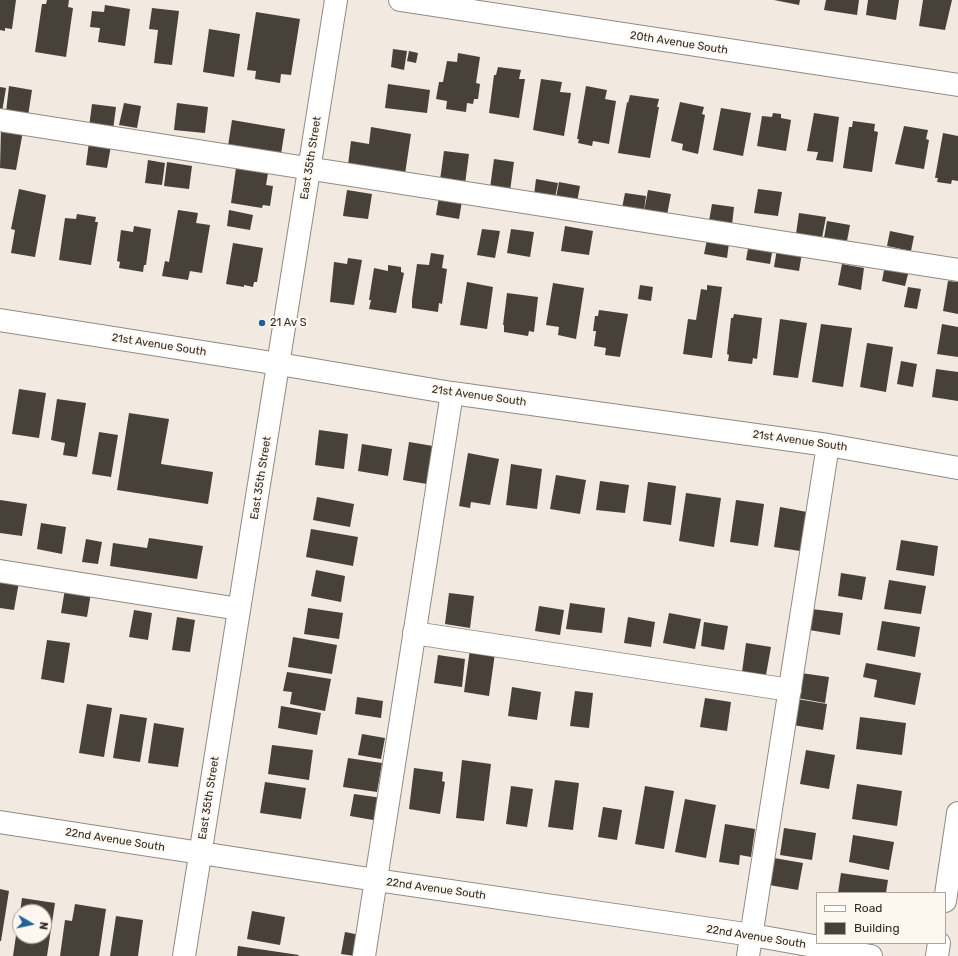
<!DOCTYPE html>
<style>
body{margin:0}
#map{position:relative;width:958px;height:956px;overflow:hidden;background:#f2eae1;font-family:Rubik,sans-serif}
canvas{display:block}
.legend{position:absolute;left:816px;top:892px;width:130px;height:52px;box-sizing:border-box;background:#fef7f0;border:1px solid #aba5a0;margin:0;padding:5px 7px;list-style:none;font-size:12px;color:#2e2a27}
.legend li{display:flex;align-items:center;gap:8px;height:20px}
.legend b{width:20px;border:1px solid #aba5a0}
.north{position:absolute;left:12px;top:904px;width:40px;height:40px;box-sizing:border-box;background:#fef7f0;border:1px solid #aba5a0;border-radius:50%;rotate:99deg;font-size:11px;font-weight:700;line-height:16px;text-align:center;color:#2e2a27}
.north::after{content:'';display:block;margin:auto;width:14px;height:18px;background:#206297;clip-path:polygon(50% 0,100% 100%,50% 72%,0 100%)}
</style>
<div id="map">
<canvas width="958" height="956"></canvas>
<ul class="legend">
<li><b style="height:5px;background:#fff"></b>Road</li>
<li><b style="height:11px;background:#48413a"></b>Building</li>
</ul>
<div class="north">N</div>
</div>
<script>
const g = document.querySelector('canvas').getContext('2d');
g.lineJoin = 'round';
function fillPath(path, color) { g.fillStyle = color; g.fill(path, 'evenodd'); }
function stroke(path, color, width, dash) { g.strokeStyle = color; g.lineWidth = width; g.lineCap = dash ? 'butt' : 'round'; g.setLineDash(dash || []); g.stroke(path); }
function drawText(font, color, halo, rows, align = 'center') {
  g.font = font + ' Rubik,sans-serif'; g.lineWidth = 4; g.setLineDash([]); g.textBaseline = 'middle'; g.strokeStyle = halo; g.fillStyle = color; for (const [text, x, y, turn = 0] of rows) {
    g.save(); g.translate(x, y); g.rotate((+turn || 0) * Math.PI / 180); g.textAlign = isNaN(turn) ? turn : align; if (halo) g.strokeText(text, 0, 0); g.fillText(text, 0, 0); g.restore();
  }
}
fillPath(new Path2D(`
 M0,0h16l-4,29 -7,-1v3l-5,-1z
 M47,0h22l-1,7 5,1 -7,49 -31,-5 7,-48h4z
 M774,0h26l-1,5z
 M826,0h33l-2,15 -33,-5z
 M868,0h31l-3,20 -30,-5z
 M923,0h29l-7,30 -26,-4z
 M105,5l25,4 -5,37 -27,-4 2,-14 -10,-1 2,-16 12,1z
 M152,8l27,3 -7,54 -18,-2 4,-33 -9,-1z
 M256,12l44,7 -9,56 -10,-1 -1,9 -25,-4 1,-8 -9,-1z
 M209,29l31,5 -6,43 -31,-5z
 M393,49l14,2 -3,19 -13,-3z
 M409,51l9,2 -2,10 -9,-2z
 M458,53l22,4 -4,26 4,1 -2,15h-4l-1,5 -6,-1 -1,9 -20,-3 1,-8 -11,-2 3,-17h4l4,-21 10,1z
 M498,67l23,3 -2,9h6l-6,39 -30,-5 5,-38h2z
 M541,79l21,3 -2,10 11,1 -7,43 -31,-6z
 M388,84l42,6 -3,23 -42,-5z
 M9,86l23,4 -4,26 -22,-4z
 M586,86l21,4 -2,9 11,2 -7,43 -16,-3 -1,5 -14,-3 1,-4h-2z
 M0,87l6,1 -4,24h-2z
 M630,95l29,4 -2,8h2l-9,51 -32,-5 9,-51 1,1z
 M680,102l24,5 -2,7 3,1 -7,39 -16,-4 1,-6 -12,-3z
 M124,103l17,3 -4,22 -18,-3z
 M177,103l31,4 -3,26 -31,-3z
 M92,104l24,3 -3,23 -24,-3z
 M721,108l30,5 -8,43 -30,-6z
 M773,113l8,1v4l10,2 -5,31 -29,-5 5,-30 10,1z
 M814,113l25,4 -6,45 -17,-2 2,-8 -11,-1z
 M232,120l53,9 -4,25 -53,-8z
 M853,121l22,3 -1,7 4,1 -6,40 -29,-4 6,-41h3z
 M904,126l24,4 -2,9 3,1 -5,29 -29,-5z
 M371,127l40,7 -6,40 -57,-9 3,-24 18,3z
 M1,128l22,3 -7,39 -16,-2z
 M943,133l15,3v45l-6,-1 -1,4 -14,-2 1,-4h-3z
 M89,142l22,4 -4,22 -21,-3z
 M444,151l25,3 -4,30 -25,-4z
 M494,159l20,3 -4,29 -20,-3z
 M148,160l17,3 -3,22 -17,-2z
 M167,162l25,4 -3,23 -25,-3z
 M236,168l32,5 -2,12 7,1 -3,20 -7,-1 -1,3 -31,-5z
 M536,179l22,4 -3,15 -21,-3z
 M559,182l21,4 -3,16 -21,-4z
 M19,189l27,6 -11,62 -24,-4 4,-23 -4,-1z
 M758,189l24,3 -4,24 -24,-3z
 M347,190l25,4 -4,25 -25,-3z
 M648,190l23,4 -4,21 -23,-3z
 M625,193l21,3 -2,15 -22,-3z
 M439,197l23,4 -3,18 -23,-4z
 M712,204l22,3 -2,18 -23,-4z
 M178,210l20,3 -2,10 14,2 -8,48 -12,-2 -2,9 -26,-4 3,-15 4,1z
 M229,210l24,5 -3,15 -23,-4z
 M799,213l27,4 -4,21 -26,-4z
 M77,214l19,3 -1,5h3l-7,43 -32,-5 6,-42 11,1z
 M827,221l23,4 -3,16 -23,-3z
 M134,226l17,3 -5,36h-2l-1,7 -24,-4 1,-6 -3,-1 4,-31 12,2z
 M565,226l28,5 -4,24 -28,-4z
 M482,229l18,2 -5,27 -18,-3z
 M511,229l23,3 -4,25 -23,-4z
 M890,231l24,5 -3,15 -24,-5z
 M707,240l22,3 -2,15 -23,-4z
 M233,243l30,5 -6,34h-3l-1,5 -9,-2v2l-18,-3z
 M749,243l24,4 -3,17 -24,-4z
 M777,249l25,4 -3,18 -25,-4z
 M431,253l13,2 -2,13 5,1 -5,35 -3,-1 -1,9 -26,-4v-8l5,-36 12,1z
 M348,258l14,2 -8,45 -24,-3 4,-40 13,2z
 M842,264l22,4 -3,22 -23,-5z
 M388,265l13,2v5l3,1 -8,40 -27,-4 2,-9h-2l5,-32 14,3z
 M885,265l24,5 -4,16 -23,-5z
 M948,281l10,1v32l-15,-3z
 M467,282l26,5 -6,42 -27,-4z
 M553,283l31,5 -8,51 -18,-4 1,-8 -13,-2z
 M640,285l13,2 -2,14 -13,-2z
 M707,285l15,2 -10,71 -29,-4 5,-35 8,1 5,-31 6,1z
 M908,287l13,2 -4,20 -13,-2z
 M507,293l31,4 -4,35 -5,-1 -1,5 -24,-4v-7h-1z
 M599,310l29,4 -8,43 -15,-2 1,-7 -12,-2 2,-15h-3l2,-15h3z
 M734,314l28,4 -5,41 -4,-1 -1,6 -24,-3 1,-6 -2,-1 4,-36h2z
 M780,319l27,4 -9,55 -25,-3z
 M821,324l31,4 -9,59 -31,-5z
 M942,324l16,3v30l-21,-3z
 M867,343l26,4 -7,45 -26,-5z
 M901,361l16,3 -4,23 -16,-3z
 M936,369l22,3v29l-26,-4z
 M19,389l27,4 -7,45 -27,-4z
 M57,399l29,4 -9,54 -14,-2 2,-12 -14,-3z
 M129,413l40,6 -8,45 52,8 -5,32 -91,-14z
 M319,430l29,4 -4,35 -29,-4z
 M99,432l19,3 -7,42 -19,-3z
 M409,442l30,5 -6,38 -30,-5z
 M362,444l30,5 -4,27 -30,-5z
 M468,453l31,6 -9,46 -19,-3 -1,6 -11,-2z
 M511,464l31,5 -5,40 -31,-4z
 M556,475l30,5 -6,34 -30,-5z
 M600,481l29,4 -4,28 -29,-3z
 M648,482l28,4 -5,39 -28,-4z
 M686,493l35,5 -7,49 -35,-6z
 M317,497l37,7 -4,23 -37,-7z
 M0,500l27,4 -5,32 -22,-3z
 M736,500l28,4 -6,42 -28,-4z
 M780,507l27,5 -7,39 -26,-4z
 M41,523l25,4 -4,27 -25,-5z
 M311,529l47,8 -5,29 -47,-9z
 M149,538l54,8 -6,33 -87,-13 3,-23 34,5z
 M86,539l16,3 -4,22 -16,-2z
 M901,540l37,6 -4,30 -38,-6z
 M316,570l29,6 -4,26 -30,-6z
 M841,573l25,4 -4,23 -24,-4z
 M0,579l19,3 -5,28 -14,-2z
 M889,580l37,6 -5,28 -37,-5z
 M65,589l26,4 -4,24 -26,-4z
 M449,593l25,3 -4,32 -25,-4z
 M570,603l35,5 -3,25 -36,-4z
 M539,606l25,4 -4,25 -25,-4z
 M308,608l35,5 -4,26 -35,-5z
 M812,609l31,4 -3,22 -31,-5z
 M134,610l18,3 -4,27 -19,-3z
 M669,613l32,6 -6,30 -32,-6z
 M177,617l18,3 -5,32 -18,-2z
 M628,617l27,5 -4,25 -27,-4z
 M882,621l38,6 -5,30 -38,-7z
 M704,622l24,4 -4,24 -23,-4z
 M293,637l44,8 -5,29 -44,-7z
 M47,640l23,3 -6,40 -23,-4z
 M746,643l25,4 -5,28 -24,-3z
 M470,649l25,4 -6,43 -25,-4z
 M438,655l27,4 -3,28 -28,-4z
 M866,663l55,10 -6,32 -41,-8 3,-17 -14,-3z
 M287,672l44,7 -6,32 -35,-7 2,-12 -9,-1z
 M801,673l28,4 -4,26 -28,-5z
 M512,687l29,5 -4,28 -29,-4z
 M575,691l18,2 -4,35 -19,-2z
 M357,697l26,4 -2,17 -26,-4z
 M705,698l26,4 -4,29 -27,-4z
 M797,699l30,5 -4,26 -30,-5z
 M87,704l25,4 -8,49 -25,-4z
 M281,706l40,7 -4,22 -39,-7z
 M120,714l27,4 -7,44 -27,-4z
 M860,717l46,6 -4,32 -46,-6z
 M154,723l30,5 -6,39 -30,-4z
 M362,734l23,4 -4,21 -23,-4z
 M272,745l41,5 -4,30 -41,-6z
 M806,750l29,5 -6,34 -29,-5z
 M348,758l34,5 -5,29 -34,-5z
 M462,760l29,4 -7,57 -28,-3z
 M414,768l29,4 -1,9 3,1 -5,32 -31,-5z
 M555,780l24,3 -6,47 -25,-3z
 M265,782l41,6 -5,31 -41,-6z
 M857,784l45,7 -5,35 -45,-7z
 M511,786l22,3 -6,38 -21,-3z
 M645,786l29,5 -10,58 -29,-5z
 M354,794l28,4 -3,23 -29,-5z
 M685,799l31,6 -10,53 -31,-6z
 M603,807l19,3 -5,30 -19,-3z
 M725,824l30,5 -4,28 -11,-2 -1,10 -20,-3z
 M784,828l32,5 -4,27 -32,-5z
 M853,835l41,7 -5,28 -40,-8z
 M774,858l29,5 -5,27 -29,-5z
 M841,873l47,7 -2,13h-48z
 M0,889l9,2 -8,50h-1z
 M22,898l33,5 -8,53h-34l6,-41 1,21h24v-24h-24z
 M75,904l31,5 -7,47h-39l5,-36 7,1z
 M252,911l33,6 -5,28 -33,-6z
 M116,916l27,4 -5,36h-28z
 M345,932l15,3 -4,21 -15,-2z
 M238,946l61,9 -1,1h-61z`), '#48413a');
const minor = new Path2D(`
 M400,0l558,85
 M0,120l958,150
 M0,320l279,44 173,29 376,52 130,23
 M0,571l239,38
 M414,633l376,57
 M0,822l376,58 376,55 119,21
 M945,901l13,-88
 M184,956l152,-956
 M364,956l88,-563
 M748,956l80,-511
 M937,956l2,-13`);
stroke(minor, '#928a82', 24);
stroke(minor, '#fff', 22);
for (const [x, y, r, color] of [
 [262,323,4,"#206297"]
]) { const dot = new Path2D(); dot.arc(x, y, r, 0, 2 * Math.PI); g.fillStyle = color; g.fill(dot); stroke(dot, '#fef7f0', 1.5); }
drawText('11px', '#2e2a27', '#fef7f0', [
 ["20th Avenue South",679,43,9],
 ["East 35th Street",311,158,-81],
 ["21st Avenue South",159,345,9],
 ["21st Avenue South",479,396,8],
 ["21st Avenue South",800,441,8],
 ["East 35th Street",261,478,-81],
 ["East 35th Street",209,798,-81],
 ["22nd Avenue South",115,840,9],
 ["22nd Avenue South",436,889,8],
 ["22nd Avenue South",756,937,9]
]);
drawText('11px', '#2e2a27', '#fef7f0', [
 ["21 Av S",270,323]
], 'left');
</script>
